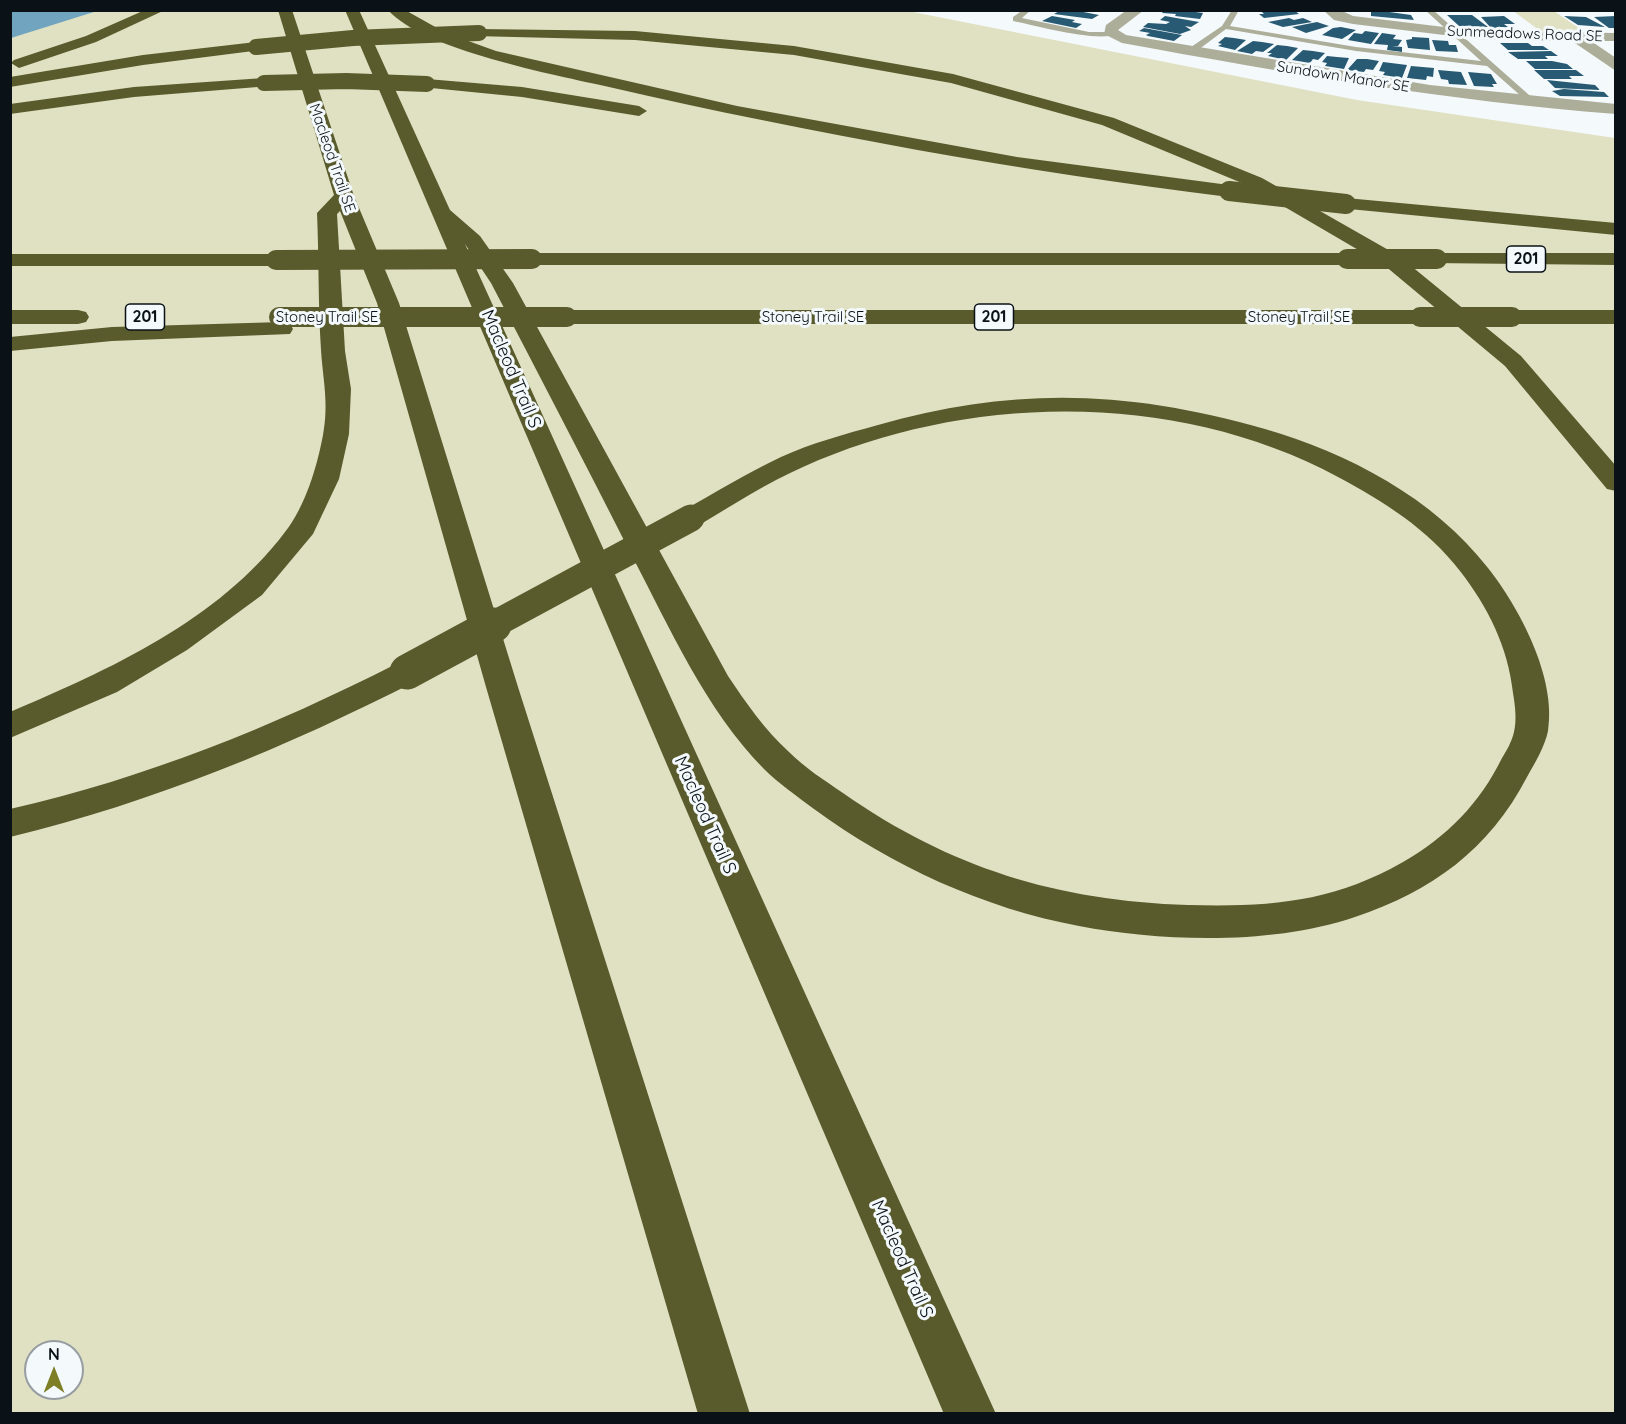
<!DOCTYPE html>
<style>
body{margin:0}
#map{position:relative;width:1626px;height:1424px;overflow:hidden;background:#f4f9fc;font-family:Quicksand,sans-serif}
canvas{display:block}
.frame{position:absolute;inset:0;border:12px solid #0a1217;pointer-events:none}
.north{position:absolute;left:24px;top:1340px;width:60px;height:60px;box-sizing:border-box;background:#f4f9fc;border:2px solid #969da0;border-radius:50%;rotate:0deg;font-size:16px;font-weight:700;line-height:24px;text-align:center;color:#0a1217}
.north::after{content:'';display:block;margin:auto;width:21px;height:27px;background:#7d7e26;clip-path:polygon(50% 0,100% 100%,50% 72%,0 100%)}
</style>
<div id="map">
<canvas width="1626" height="1424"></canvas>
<div class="frame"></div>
<div class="north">N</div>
</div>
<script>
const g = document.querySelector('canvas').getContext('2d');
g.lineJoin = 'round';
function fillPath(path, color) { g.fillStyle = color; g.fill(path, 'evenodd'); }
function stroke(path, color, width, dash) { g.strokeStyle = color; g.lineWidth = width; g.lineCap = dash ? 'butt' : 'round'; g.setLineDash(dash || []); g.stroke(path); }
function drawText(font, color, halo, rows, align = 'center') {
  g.font = font + ' Quicksand,sans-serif'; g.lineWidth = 6; g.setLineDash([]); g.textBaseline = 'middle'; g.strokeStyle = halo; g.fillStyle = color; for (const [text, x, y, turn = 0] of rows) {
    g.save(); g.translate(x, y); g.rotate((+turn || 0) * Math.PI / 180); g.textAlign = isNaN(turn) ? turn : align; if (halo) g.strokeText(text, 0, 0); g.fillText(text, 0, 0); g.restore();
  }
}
fillPath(new Path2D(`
 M10,11h898l449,89 258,38v1275h-1604zM36,1352h36v36h-36z
 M1513,11h41l32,22h-43z`), '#e0e1c3');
fillPath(new Path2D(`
 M11,10h86v1l-86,27z`), '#71a4bf');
fillPath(new Path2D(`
 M1061,10h12l26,5 -7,4 -38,-5z
 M1164,10h17l22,3 -3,6 -25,-3 1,-2 -14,-1z
 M1294,10l5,4 -35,4 -5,-4h5l-3,-3z
 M1375,10l36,5 3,5 -43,-4v-5z
 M1447,15h25l16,12 -29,-1z
 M1052,16l23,4 -3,2 10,2 -6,4 -34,-7z
 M1165,16l34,6 -8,5 -6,-1 6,4 -11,4 -37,-7 5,-4 18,1 4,-2 -10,-2z
 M1504,16l11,8h-11l4,3 -17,1 -10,-11z
 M1564,16l22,1 19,10 -27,-2z
 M1616,16v12h-7l-15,-11z
 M1289,18l5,2 9,-2 9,4 -29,5 -15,-5z
 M1317,22l12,4 -23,7 -14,-6z
 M1341,27l15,3 -14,9 -20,-4 11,-7z
 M1144,28l38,7 -8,6 -26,-5 -2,-1 4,-2 -11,-2z
 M1365,31l14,2 -8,11 -23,-4 6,-7 8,1z
 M1382,33l14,2 -3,4 9,1 -4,6h-6l10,1v5l-15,-2 1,-5 -14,-1z
 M1225,37l9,1 12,2 -11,10 -17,-4 4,-2 -4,-1z
 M1412,37l17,1 1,12 -22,-2 -2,-8 6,-1z
 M1432,40l16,1 1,4h7l2,7 -22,-1z
 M1253,41l9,1 12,2 -11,8 -7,-1 -4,3 -15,-3z
 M1500,43h28l4,3h11l6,4h-41z
 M1277,45l10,1 11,2 -12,12 -18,-4 4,-3h-5z
 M1303,50l10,1 12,2 -7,7 -5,-1 -3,4 -18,-3z
 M1551,51l7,5h-13l3,3h-30l-10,-7z
 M1327,56l10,1 12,1 -5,11 -19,-3 2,-3 -5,-1z
 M1357,59h10l12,2 -6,9 -7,-1 -2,3 -17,-2z
 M1526,61h26l15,3 6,5h-38z
 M1383,62l24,3 -5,13 -19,-3 2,-3 -6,-1z
 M1411,66l23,2 -1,9 -6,-1 -1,4 -19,-2z
 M1438,70l23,2 6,13 -18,-1 -1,-4 -7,-1z
 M1534,70h42l8,6h-15l3,3h-28z
 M1468,72l23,2 6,10h-5l2,3 -20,-1z
 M1547,80l48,5 5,5 -45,-2z
 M1564,89l40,3 5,5 -49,-1 -8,-5z`), '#285b73');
fillPath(new Path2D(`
 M1023,10h8l-9,8 67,14h22l4,2c-15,9 -82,-9 -102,-13v-4z
 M1232,10h7l-9,16 126,21 125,14 -56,-51h8l104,92 -7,2 -43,-38 -131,-15 -130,-22 -32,24h-6v-4l34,-23z`), '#adae99');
fillPath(new Path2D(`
 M1127,10h17l-26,20 8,5 304,50 186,19v10c-167,-13 -330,-41 -494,-71l-18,-9 2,-9z
 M1323,10h17l13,6 124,15 139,2v8h-25l25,17v13l-44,-30 -95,-2 -124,-15 -19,-4z`), '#adae99');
fillPath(new Path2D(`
 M145,10h20l-69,32 -77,26 -8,-5 3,-3 72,-24z
 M278,10h14l62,186 45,107 119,384 232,727h-52l-212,-727 -109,-384 -37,-92 -3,3 8,137 6,38 -2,45 -10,45 -26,55 -51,61 -75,55 -70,42 -107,46v-26c99,-42 209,-92 275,-180 20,-25 32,-65 38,-97 6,-32 0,-54 -2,-85 -3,-46 -2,-92 -4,-137l17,-18z
 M345,10h14l91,200 30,26 33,47 215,393c18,27 37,54 61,76 16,16 35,28 54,41 107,75 215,108 345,112 81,2 143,-2 215,-43 44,-25 77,-59 99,-104 5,-8 10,-17 12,-26 3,-12 1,-27 -1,-39 -5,-46 -25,-86 -53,-122 -32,-42 -77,-70 -122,-94 -162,-87 -370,-84 -535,-10 -36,16 -69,37 -102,57l-10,2 -10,-2 -4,-6 4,-6c33,-19 66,-39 100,-55 31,-14 64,-23 97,-32 136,-39 251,-35 387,4 83,24 169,69 223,139 31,39 69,110 60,163 -3,15 -13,32 -21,46 -38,73 -95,114 -172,140 -82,28 -192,25 -276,9 -96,-18 -187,-60 -265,-117 -17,-13 -35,-25 -50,-40 -59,-60 -94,-141 -133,-215 -46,-91 -93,-181 -140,-271l-26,-39 531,1170h-52z
 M388,10h17l41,23 50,18 241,55 280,51 212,28 7,2 2,4 -2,4 -7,2c-209,-26 -415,-63 -620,-110 -53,-12 -186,-37 -221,-77z
 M479,29l156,2 159,15 159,28 161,44 148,60 137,78 122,100 95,110v25l-9,-2 -102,-123 -121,-101 -135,-79 -147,-61 -151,-42 -157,-28 -159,-15 -161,-4 -2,-3 2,-3z
 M256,42l8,5 -3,3 -118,15 -133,22v-10l133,-22z
 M264,78l8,5 -2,3 -136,11 -124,17v-10l124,-17z
 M427,79l95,8 117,19 8,5 -8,5 -117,-19 -101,-10 -2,-3z
 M1346,198l270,25v12l-277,-27 -3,-4 3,-4z
 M532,253h815l7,2 3,4 -3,4 -7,2h-815l-7,-2 -3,-4 3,-4z
 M1437,253h179v12l-186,-2 -3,-4 3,-4z
 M10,254h266l7,2 3,4 -3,4 -7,2h-266z
 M10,310h68l8,2 3,5 -3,5 -8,2h-68z
 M567,310h853l8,2 3,5 -3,5 -8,2h-853l-8,-2 -3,-5 3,-5z
 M1512,310h104v14h-104l-8,-2 -3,-5 3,-5z
 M282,322l8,2 3,5 -3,5 -178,7 -102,10v-14l102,-10z
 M407,661l11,3 5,8 -5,8c-131,67 -264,122 -408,157v-28c136,-31 262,-82 386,-145z`), '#5a5b2c');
stroke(new Path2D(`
 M256,47l97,-9 126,-5
 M264,83l82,-2 81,3`), '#5a5b2c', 16);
stroke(new Path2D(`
 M1229,191l117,13
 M1347,259h90
 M276,260l256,-1
 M279,317h288
 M1420,317h92`), '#5a5b2c', 20);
stroke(new Path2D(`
 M491,626l200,-108`), '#5a5b2c', 27);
stroke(new Path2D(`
 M407,672l87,-47`), '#5a5b2c', 35);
drawText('15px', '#0a1217', '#f4f9fc', [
 ["Sunmeadows Road SE",1525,34,2],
 ["Sundown Manor SE",1343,77,9],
 ["Macleod Trail SE",332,158,71],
 ["Stoney Trail SE",327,317],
 ["Stoney Trail SE",813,317],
 ["Stoney Trail SE",1299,317]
]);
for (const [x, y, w] of [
 [1526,259,39],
 [145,317,39],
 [994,317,39]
]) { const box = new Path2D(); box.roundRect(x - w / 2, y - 13, w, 26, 4.5); g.fillStyle = '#f4f9fc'; g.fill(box); stroke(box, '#0a1217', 1.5); }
drawText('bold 16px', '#0a1217', null, [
 ["201",1526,259],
 ["201",145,317],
 ["201",994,317]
]);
drawText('18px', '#0a1217', '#f4f9fc', [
 ["Macleod Trail S",511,369,67],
 ["Macleod Trail S",705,815,66],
 ["Macleod Trail S",902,1259,66]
]);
</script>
